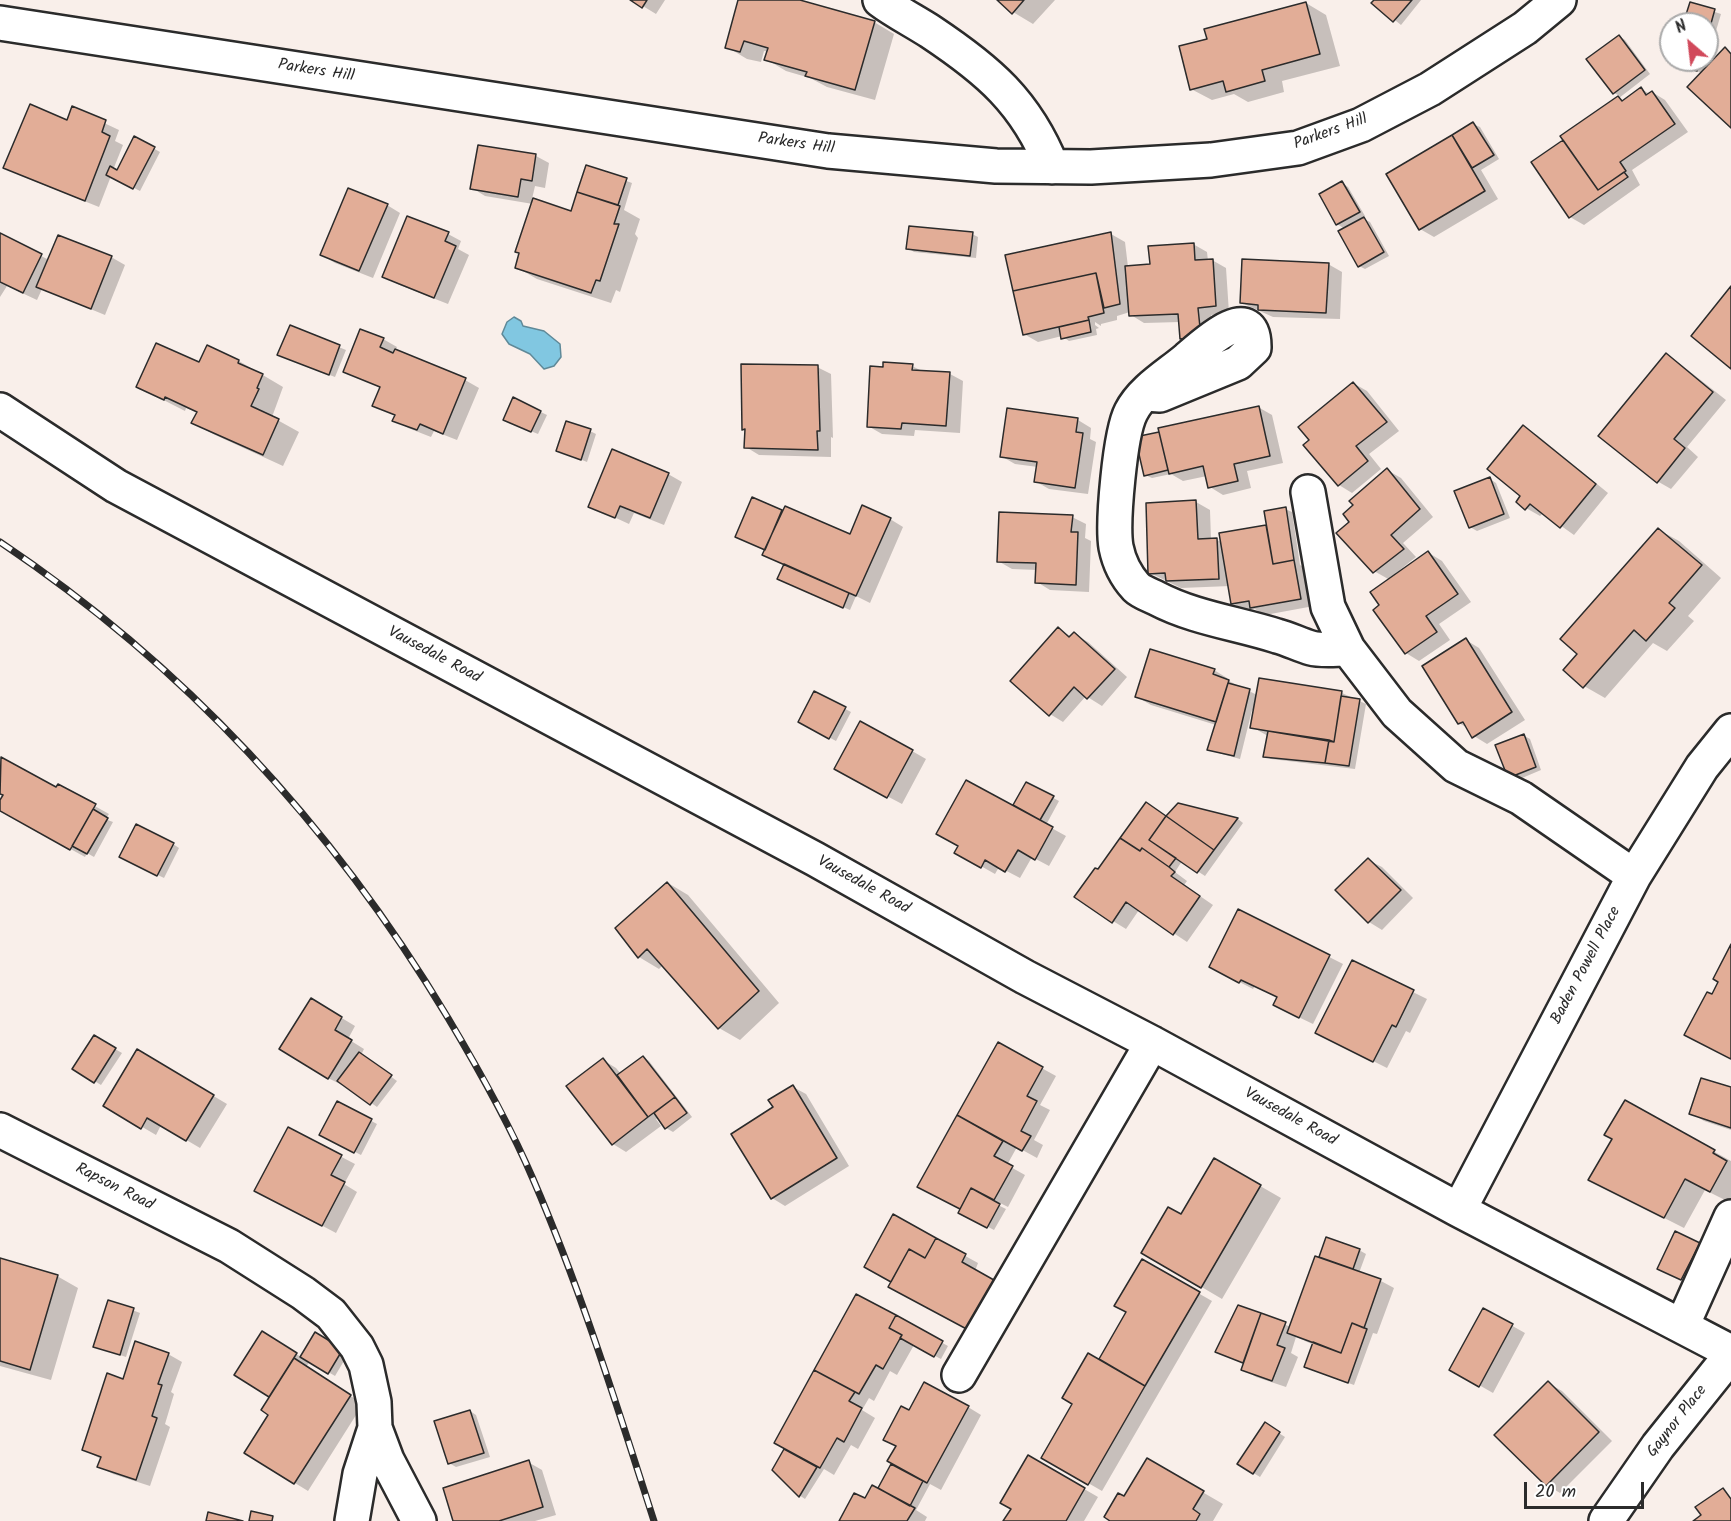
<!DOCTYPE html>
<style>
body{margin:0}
#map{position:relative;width:1731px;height:1521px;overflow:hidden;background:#f9efea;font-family:Kalam,sans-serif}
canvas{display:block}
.north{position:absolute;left:1659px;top:12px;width:60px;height:60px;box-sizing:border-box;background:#fff;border:2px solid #aaa;border-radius:50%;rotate:332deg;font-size:16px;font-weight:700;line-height:24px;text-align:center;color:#2b2b2b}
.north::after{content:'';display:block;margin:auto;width:21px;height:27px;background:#d1495b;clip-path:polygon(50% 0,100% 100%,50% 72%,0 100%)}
.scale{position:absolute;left:1524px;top:1482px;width:120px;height:27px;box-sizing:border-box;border:3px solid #2b2b2b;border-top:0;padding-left:8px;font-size:18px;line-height:21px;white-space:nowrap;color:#2b2b2b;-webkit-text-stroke:4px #fff;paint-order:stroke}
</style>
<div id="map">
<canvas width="1731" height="1521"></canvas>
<div class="north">N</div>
<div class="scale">20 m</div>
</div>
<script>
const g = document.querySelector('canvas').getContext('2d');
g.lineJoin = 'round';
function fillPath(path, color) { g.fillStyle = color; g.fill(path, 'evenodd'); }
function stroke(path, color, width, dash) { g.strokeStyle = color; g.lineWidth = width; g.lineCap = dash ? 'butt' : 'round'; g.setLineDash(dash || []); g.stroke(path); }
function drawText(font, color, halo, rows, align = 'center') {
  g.font = font + ' Kalam,sans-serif'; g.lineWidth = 4.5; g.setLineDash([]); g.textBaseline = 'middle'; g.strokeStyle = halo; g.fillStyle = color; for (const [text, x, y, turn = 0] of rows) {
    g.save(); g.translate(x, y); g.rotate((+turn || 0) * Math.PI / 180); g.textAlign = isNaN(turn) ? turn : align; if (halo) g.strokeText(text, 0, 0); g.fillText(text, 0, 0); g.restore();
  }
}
const water = new Path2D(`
 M514,317l7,4 2,5 21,5 16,13 1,13 -7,9 -10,3 -14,-15 -21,-10 -7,-10 5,-12z`);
fillPath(water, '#81c7e1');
stroke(water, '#5f8998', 1.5);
fillPath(new Path2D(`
 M633,0h32l-9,14z
 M740,0h55l79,22 20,12 -19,66 -48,-13 -17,-9 -24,-7 -20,-12 2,-7 -4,-1 -3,11 -14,-3 -20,-12z
 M999,0h56l-22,24 -20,-12z
 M1376,0h45l-20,25 -27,-22z
 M1306,3l20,12 14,51 -58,15 2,11 -36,10 -14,-8 -22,6 -21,-11 18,-49z
 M1691,4l30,10 -17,57 21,-22 6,4v73l-29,-53 -29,-10 1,-3h33v-36h-22z
 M1619,36l6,4 25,34 -31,24 5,3 17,-12 9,5 2,-2 13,8 23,32 -56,38 8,15 -56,40 -14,-8 -4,-77 -4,-4 58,-40 -6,-3z
 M72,108l47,22 -4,11 8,4 -10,25 4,2 18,-34 25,14 -20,39 -29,-15 -12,31 -80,-32 -14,-8 63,-45z
 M1473,124l7,3 19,32 -18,11 17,29 -64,38 -14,-8 -32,-55z
 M536,156l13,7 -4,25 -10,-2 -3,13 40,13 15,-45 45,16 -8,27 16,9 -5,15 3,4 -18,54 -4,-2 -5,13 -74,-24 -21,-12 17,-63 -48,-8 -13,-8z
 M1342,183l6,4 17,29 -3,2 8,4 19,34 -24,13 -6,-3 -14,-37 -8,-5 -16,-29z
 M387,205l13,8 -27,65 -38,-15 -13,-8z
 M448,234l13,7 -3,8 11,6 -21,49 -51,-20 -13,-8z
 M972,234l6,3 -2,21 -62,-6 -6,-4z
 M1111,234l14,8 3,25 23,-2 42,-21 14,8 1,9 4,-1 14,8 3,45 -18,2 3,29 -19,2 -13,-8 -2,-16 -36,1 -13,-8 -1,-3 -13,4v4l-16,4v2l-6,-4v3l4,3 -3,1 1,6 -28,6 -7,-5 -24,6 -14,-8z
 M0,235l49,25 62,-3 14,8 -20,50 -63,-26 -5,11 -30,-14 -7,11z
 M1328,264l14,8 -2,47 -67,-2 -31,-14z
 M290,327l56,23 -11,27 -50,-19z
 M383,339l14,8 -2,4 70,29 14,8 -22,52 -23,-9 -3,6 -23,-9 -14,-8 2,-4 -22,-11 7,-17 -36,-17z
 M207,347l32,14 44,26 -11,30 27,15 -16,34 -70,-32 -20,-11 5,-10 -12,-5 -1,3 -47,-24 61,-23z
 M1666,355l13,8 47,37 -39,47 11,10 -27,32 -14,-8z
 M912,366l12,6 26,2 13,7 -3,52 -45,-3 -1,6 -32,-2 -14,-8z
 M817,367l14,7 2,64 -2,-1v20l-72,-2 -13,-8 1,-16 -4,-2z
 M1353,383l14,8 32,40 -30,23 12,15 -29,24 -13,-8 -28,-45z
 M514,399l33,16 -9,19 -27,-11z
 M1258,407l14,8 11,48 -36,8 4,17 -28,7 -13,-8 -3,-11 -24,5 -12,-7 -19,4 -7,-3 -8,-37z
 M1078,420l13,8 -1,11 6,3 -8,52 -39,-5 -14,-8 3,-14 -23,-3 -14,-8z
 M1523,427l14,8 71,58 -34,42 -31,-22 -3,3 -14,-8 -3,-12z
 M590,431l6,3 -9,28 -29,-12z
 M1387,470l14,8 32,39 -30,26 13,14 -20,16 2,2 31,-22 13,8 29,41 -32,22 11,16 -31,21 -13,-8 -25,-47 9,-26 -16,-9 -23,-49z
 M668,474l14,8 -18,43 -30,-12 -5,11 -39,-18z
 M1490,479l6,4 14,35 -33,13 -7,-4z
 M753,499l30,13 67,24 40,-17 13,8 -33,76 -14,-7 -6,14 -65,-28v-17l-21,-10 3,-5z
 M1196,502l14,8 1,30h6l6,3 43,-17 2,2 17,-19 7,3 8,53 7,4 7,37 -49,9 -10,-6 -9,2 -14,-8 -2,-17 -49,2 -31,-15z
 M1072,517l14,7 -1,14 6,3 -2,51 -39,-2 -13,-8v-12l-25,-1 -14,-8z
 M1659,530l20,11 42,37 -33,38 6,5 -27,30 -14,-8 -48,55 -21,-12 -4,-32z
 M1058,629l14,8 2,-3 14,8 39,35 -25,29 -16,-10 -23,26 -13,-8z
 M1466,640l13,8 46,72 -38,24 -13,-8 -5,-7 -10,-6z
 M1214,670l13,8v2l30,15 3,-16 82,14 24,11 -11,65 -84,-10 -6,-3 3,-20 -16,-9 3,-16 -3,-1 -12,49 -25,-7 -6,-3 7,-24 -65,-20 -14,-8z
 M815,693l36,19 -15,29 -36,-19z
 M1523,735l7,4 11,31 -26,11 -6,-4z
 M912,751l14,8 -24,45 -53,-28z
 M2,759l55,30 2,-3 50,28 -4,5 8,3 -19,35 -7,-4 -2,4 -85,-47v-7l4,-8 -4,-2v-31z
 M1027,784l32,17 -13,24 20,11 -17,30 -17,-9 -12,21 -21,-11 -4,7 -39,-22 4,-6 53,-39z
 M1178,804l60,15 5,4 -38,53 -23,-15 -7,11 12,9 -3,4 29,20 -26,37 -48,-32 -13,19 -13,-8 -15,-50 69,-53z
 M173,844l6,4 -15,30 -37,-18z
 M1368,860l14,7 31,31 -31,32 -13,-8z
 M668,883l20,12 91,108 -39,37 -21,-12 -56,-63 -4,4 -20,-12z
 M1239,911l104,53 -30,60 -25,-12 -10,-14 -23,-12 -2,3 -29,-15z
 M1352,962l75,37 -17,34 -4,-2 -19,37 -56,-28z
 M312,1000l43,26 -7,13 16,10 -3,6 3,2 33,24 -20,26 -34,-24 -1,2 -14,-7z
 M94,1037l28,16 -21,32 -27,-17z
 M998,1044l58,32 -16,29 10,5 -16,30 9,5 -6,13 -20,-11 -10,18 18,10 -17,32 -8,-4 -2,2 8,4 -12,21 -34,-18 2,-3 -42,-23z
 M138,1051l89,53 -27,44 -39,-23 -5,10 -51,-30z
 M643,1057l6,4 43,56 -19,15 -7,-4 -7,-11 -3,2 5,7 -35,26 -13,-8 -10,-84 13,8 5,6z
 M793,1087l13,7 43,72 -64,40 -13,-8 3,-90z
 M1731,1089v41l-27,-9 -13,-8z
 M1625,1102l106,59v42l-26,-13 -21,38 -73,-37 3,-52z
 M338,1103l39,21 -16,31 -33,-17z
 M288,1129l67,35 -11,20 13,8 -21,41 -66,-35z
 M1215,1160l66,38 -59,101 -78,-46 38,-37z
 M893,1216l85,47 -3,8 -82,11z
 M1699,1244l6,4 -17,35 -23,-11z
 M1359,1250l7,4 -7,19 22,8 13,7 -17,46 -4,-1 -19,52 -42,-15 2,-25 -18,-8 -5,16 7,4 -12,30 -30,-10 -13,-8 2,-6 -22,-8 16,-48 52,20 37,-67 -7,-4z
 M0,1260l57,16 21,12 -27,92 -51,-14z
 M1142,1261l70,40 -110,190 -59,-34 85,-145z
 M856,1296l92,50 -7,13 -27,-14 -17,30 -7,-4 -16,30 -5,-3 -7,12 13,8 -17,31 -7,-4 -17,30 -10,-6 -19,30 -6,-4 -25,-25 12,-21 -10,-6z
 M109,1301l31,12 -14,44 -32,-11z
 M1484,1310l41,23 -32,60 -42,-24z
 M315,1334l33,20 -13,22 -25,-15 -4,6 57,37 -55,87 -62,-38 24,-39 1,-17 -35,-22 40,-34 25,16z
 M168,1354l14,8 -11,30 3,2 -9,30 5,3 -20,59 -37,-12 -14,-7 2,-8 -17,-9 40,-69z
 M1548,1383l14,8 50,50 -52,52 -13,-8z
 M968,1407l13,8 -40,75 -11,-6 -14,26 11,7 -2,4h-84l24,-21 41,5 -4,-34 1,-2 -6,-23 12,-34z
 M470,1411l6,4 14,42 -34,10 -7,-4z
 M1271,1428l14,9 -25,40 -21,-13z
 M1029,1457l69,40 -14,24h-79l8,-13z
 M1147,1460l76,44 -10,17h-102z
 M528,1462l14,8 14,45 -21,6h-80z`), '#0003');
const building = new Path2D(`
 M630,0h17l-5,8z
 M738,0h62l75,21 -20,69 -50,-14 2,-4 -43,-12 4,-12 -24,-7 -4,11 -15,-4z
 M997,0h27l-12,14z
 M1374,0h38l-19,22 -22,-19z
 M1306,2l14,52 -58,16 3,11 -39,11 -3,-11 -33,9 -11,-44 28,-7 -3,-10z
 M1690,2l25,7 -8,29v-14h-24z
 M1619,35l26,35 -32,24 -27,-35z
 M1725,47l6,7v74l-44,-41z
 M1673,60h27l-3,11 -25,-7z
 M1641,87l5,8 6,-4 23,33 -55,38 6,9 -28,19 -38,-54 58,-40 4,5z
 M30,104l37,16 5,-14 34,14 -4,12 8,4 -25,65 -82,-33z
 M1473,122l21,33 -22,13 -20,-33z
 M1452,135l33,56 -66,39 -33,-56z
 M134,136l21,11 -22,42 -27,-14 4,-9 7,4z
 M1563,140l35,50 26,-18 4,5 -59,41 -38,-56z
 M478,145l58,9 -4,27 -11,-2 -3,18 -48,-8z
 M586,165l41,13 -9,27 -41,-13z
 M1342,181l18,31 -24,13 -17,-31z
 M348,188l40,16 -29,67 -39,-16z
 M577,192l43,14 -6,18h5l-19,57 -4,-1 -5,13 -76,-25 4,-15 -4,-1 18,-54 38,13z
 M407,216l42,16 -4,9 11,5 -22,52 -52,-21z
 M1364,217l20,35 -26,15 -20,-36z
 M909,226l64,6 -3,24 -64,-7z
 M1111,232l9,72 -16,4 -8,-35 -83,18 -8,-36z
 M0,233l42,21 -19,39 -23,-11z
 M58,235l54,21 -21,53 -55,-22z
 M1194,243l1,17 18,-1 3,47 -18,2 3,29 -21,2 -2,-25 -49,2 -4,-50 25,-2 -2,-18z
 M1242,259l87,4 -3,50 -68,-3v-5l-18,-2z
 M1096,273l8,40 -16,4 1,3 -66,15 -10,-44z
 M1731,286v83l-40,-33z
 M1089,320l2,12 -30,7 -2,-12z
 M290,325l50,20 -11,30 -52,-20z
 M360,329l24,9 -4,9 13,6 2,-4 71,29 -23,56 -23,-10 -3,6 -25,-9 3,-6 -23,-9 8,-19 -37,-15z
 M156,343l43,19 8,-17 32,15 -1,3 25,11 -6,14 2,1 -8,17 28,13 -16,36 -72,-32 6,-11 -32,-15 -1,3 -28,-13z
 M1666,353l47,39 -39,47 11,9 -28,35 -59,-47z
 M883,362l30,2 -1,6 38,2 -4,54 -44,-3 -1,6 -34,-2 3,-61 13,1z
 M741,364l77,1 2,66h-3l1,19 -74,-2 1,-19 -3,1z
 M1353,382l34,40 -31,24 12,15 -30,25 -35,-41 6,-5 -11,-13z
 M513,397l28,14 -10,21 -28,-12z
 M1259,406l11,50 -36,8 4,17 -30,7 -5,-22 -34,8 -11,-46z
 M1007,408l71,10 -2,14 7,1 -8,55 -41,-6 3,-20 -37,-5z
 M566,421l25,8 -10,31 -25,-9z
 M1523,425l73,59 -36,44 -30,-24 -5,6 -9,-8 4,-6 -33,-27z
 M1159,432l9,38 -24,6 -9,-39z
 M612,449l57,24 -19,45 -30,-12 -5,12 -27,-11z
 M1387,468l33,41 -29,26 13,14 -31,24 -37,-40 13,-11 -6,-8 10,-9 -4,-4z
 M1490,477l14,37 -35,14 -15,-37z
 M752,497l30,13 -17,40 -30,-13z
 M1196,500l2,39 19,-1 2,41 -53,2 -1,-8 -17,1 -2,-71z
 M862,505l29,13 -35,78 -94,-41 23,-49 65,28z
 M1286,507l8,53 -21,4 -9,-53z
 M999,512l74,3 -2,17h7l-2,53 -41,-2 1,-20 -39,-1z
 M1266,525l7,39 21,-4 7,39 -51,9 -1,-7 -18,3 -12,-71z
 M1658,528l44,37 -33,38 6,5 -29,33 -12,-11 -51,58 -20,-18 14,-16 -17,-15z
 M1428,551l30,43 -32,22 11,16 -32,22 -32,-44 6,-5 -9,-13z
 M784,564l65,29 -6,15 -66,-29z
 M1058,627l11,10 5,-5 41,37 -28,30 -13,-12 -25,29 -39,-35z
 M1466,638l46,74 -40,26 -9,-16 -5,2 -36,-58z
 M1150,649l65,20 -2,5 16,6 -13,42 -81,-25z
 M1259,678l83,13 -8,51 -84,-14z
 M1228,683l22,6 -16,67 -27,-6z
 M814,691l32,16 -17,32 -31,-17z
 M1341,696l19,3 -11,67 -24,-3 4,-23 5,2z
 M860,721l53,29 -26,48 -53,-29z
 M1268,731l61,9 -4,23 -62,-6z
 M1524,734l12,33 -28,11 -13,-33z
 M1,757l55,30 2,-3 38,20 -26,46 -70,-39v-11l3,-5 -3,-1z
 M966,780l87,47 -18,33 -17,-10 -13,22 -20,-12 -4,8 -27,-15 4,-7 -22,-12z
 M1026,782l28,14 -14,24 -27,-15z
 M1146,802l20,14 -17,24 27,18 -7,9 -27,-19 -2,3 -20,-13z
 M1178,803l60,15 -24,32 -48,-34z
 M93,809l15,9 -21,36 -15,-8z
 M1166,816l48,34 -17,23 -48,-33z
 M136,824l38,19 -17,33 -38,-19z
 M1120,838l20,13 2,-3 27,19 6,5 -4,4 29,20 -27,39 -47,-33 -14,21 -38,-26 21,-29 3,1z
 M1368,858l33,32 -33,33 -33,-33z
 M667,882l92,109 -41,38 -71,-80 -9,9 -23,-30z
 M1238,909l92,46 -31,63 -26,-13 4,-8 -36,-17 -2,3 -30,-16z
 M1731,944v115l-47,-24 23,-43 5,2 6,-12 -5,-3z
 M1352,960l62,30 -18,37 -4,-2 -19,37 -58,-29z
 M311,998l31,19 -7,13 17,10 -24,39 -49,-30z
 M94,1035l22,13 -22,35 -22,-14z
 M998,1042l45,25 -16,29 10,5 -16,30 10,5 -9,15 -65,-36z
 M137,1049l77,46 -28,46 -39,-23 -6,11 -38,-23z
 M359,1052l33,23 -22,30 -33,-24z
 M643,1056l32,41 -27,20 -31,-42z
 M603,1058l45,59 -36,28 -46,-59z
 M1701,1078l30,9v41l-42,-14z
 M793,1085l44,73 -66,41 -40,-65 42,-27 -5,-7z
 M675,1097l12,16 -22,16 -11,-16z
 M1625,1100l90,50 -2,3 14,8 -17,31 -25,-13 -21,39 -76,-38 24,-41 -8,-4z
 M337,1101l35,18 -18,34 -35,-18z
 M957,1115l46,26 -9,15 19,10 -19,34 -23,-12 -11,21 -43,-22z
 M288,1127l54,28 -11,20 14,7 -23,44 -68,-35z
 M1214,1158l47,27 -60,103 -60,-35 27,-46 13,7z
 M971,1188l29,16 -13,24 -29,-15z
 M893,1214l43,24 -11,20 -16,-9 -18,33 -27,-15z
 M1675,1231l25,12 -19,37 -24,-11z
 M1326,1237l34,12 -7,20 -34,-12z
 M936,1238l30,16 -4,8 39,22 -27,49 -86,-46 21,-38 16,9z
 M1315,1256l66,23 -17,49 -12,-5 -11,30 -54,-20z
 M0,1258l58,17 -28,95 -30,-9z
 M1142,1259l58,33 -55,94 -46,-27 27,-47 -12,-6z
 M856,1294l40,21 -7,13 13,7 -19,34 -7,-4 -17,29 -45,-24z
 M108,1300l26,8 -14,47 -27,-8z
 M1238,1305l23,8 -18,50 -28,-11z
 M1483,1308l30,16 -34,63 -30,-17z
 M1261,1313l25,9 -9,23 8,3 -13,33 -31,-11z
 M896,1315l47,26 -9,16 -34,-19 2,-3 -13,-7z
 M1352,1323l15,6 -19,54 -44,-16 9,-25 28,11z
 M262,1331l35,22 -28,44 -35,-22z
 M315,1332l28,17 -15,25 -28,-17z
 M135,1341l34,12 -11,31 4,1 -10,31 5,2 -21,62 -39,-13 4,-10 -19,-7 25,-77 16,6z
 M1088,1353l57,33 -57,99 -47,-27 31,-54 -10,-6z
 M294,1358l57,37 -57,89 -50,-31 24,-38 -7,-5z
 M814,1370l41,22 -6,9 13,7 -18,34 -7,-4 -17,30 -46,-25z
 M1548,1381l51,51 -53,54 -52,-51z
 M924,1382l45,24 -42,77 -40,-22 9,-15 -13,-6 18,-34 8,4z
 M470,1410l14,43 -36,11 -14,-43z
 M1265,1422l15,10 -27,42 -16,-10z
 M784,1449l33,18 -18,30 -27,-27z
 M1028,1455l57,33 -19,33h-63l8,-12 -11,-6z
 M1147,1458l57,33 -11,18 7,5 -4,7h-86l-6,-4 14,-24 6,3z
 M529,1460l14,47 -44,14h-46l-10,-33z
 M891,1464l32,17 -13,25 -32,-18z
 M872,1485l43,23 -8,13h-68l15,-28 11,5z
 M1723,1488l8,11v22h-38l8,-6 -6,-8z
 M251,1511l22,5 -1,5h-23z
 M208,1512l35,9h-37z`);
fillPath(building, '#e2ad97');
stroke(building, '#2b2b2b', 1.5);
const minor = new Path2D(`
 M880,0c16,12 34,21 51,32 57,38 95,70 121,135
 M0,23l828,128 168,15 95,1 120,-7 87,-12 63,-23 69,-36 95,-61 34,-28
 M1145,394l15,1 78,-32 16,-15c1,-52 -52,-2 -67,11 -19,16 -45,31 -56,53 -11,21 -19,111 -15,135 3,15 10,29 20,40 5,5 14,8 20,11 38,20 80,25 121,38 12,3 23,9 34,12 11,3 25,1 37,1l49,64 59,53 65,32 113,78
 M0,410l116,76 699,373 210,118 127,66 307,167 272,142
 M1308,492l20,115 20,42
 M0,1130l229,116 74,47 28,21 26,33 9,18 8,37 1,26 12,32 32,61
 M1459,1210l175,-334 68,-109 29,-36
 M1682,1326l49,-109
 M959,1375l193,-332
 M352,1521l8,-47 15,-46
 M1606,1521l52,-75 73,-91`);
stroke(minor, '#2b2b2b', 38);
stroke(minor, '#fff', 33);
const rail = new Path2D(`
 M0,542c185,124 334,286 448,476 31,52 61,105 85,161 48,111 84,227 121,342`);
stroke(rail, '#2b2b2b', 7);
stroke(rail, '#fff', 4.5, [14]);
drawText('16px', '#2b2b2b', '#fff', [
 ["Parkers Hill",316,72,9],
 ["Parkers Hill",1331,133,-20],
 ["Parkers Hill",796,145,8],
 ["Vausedale Road",434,656,28],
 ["Vausedale Road",863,886,29],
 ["Baden Powell Place",1587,966,-62],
 ["Vausedale Road",1290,1118,29],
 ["Rapson Road",114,1188,27],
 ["Gaynor Place",1678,1422,-52]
]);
</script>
